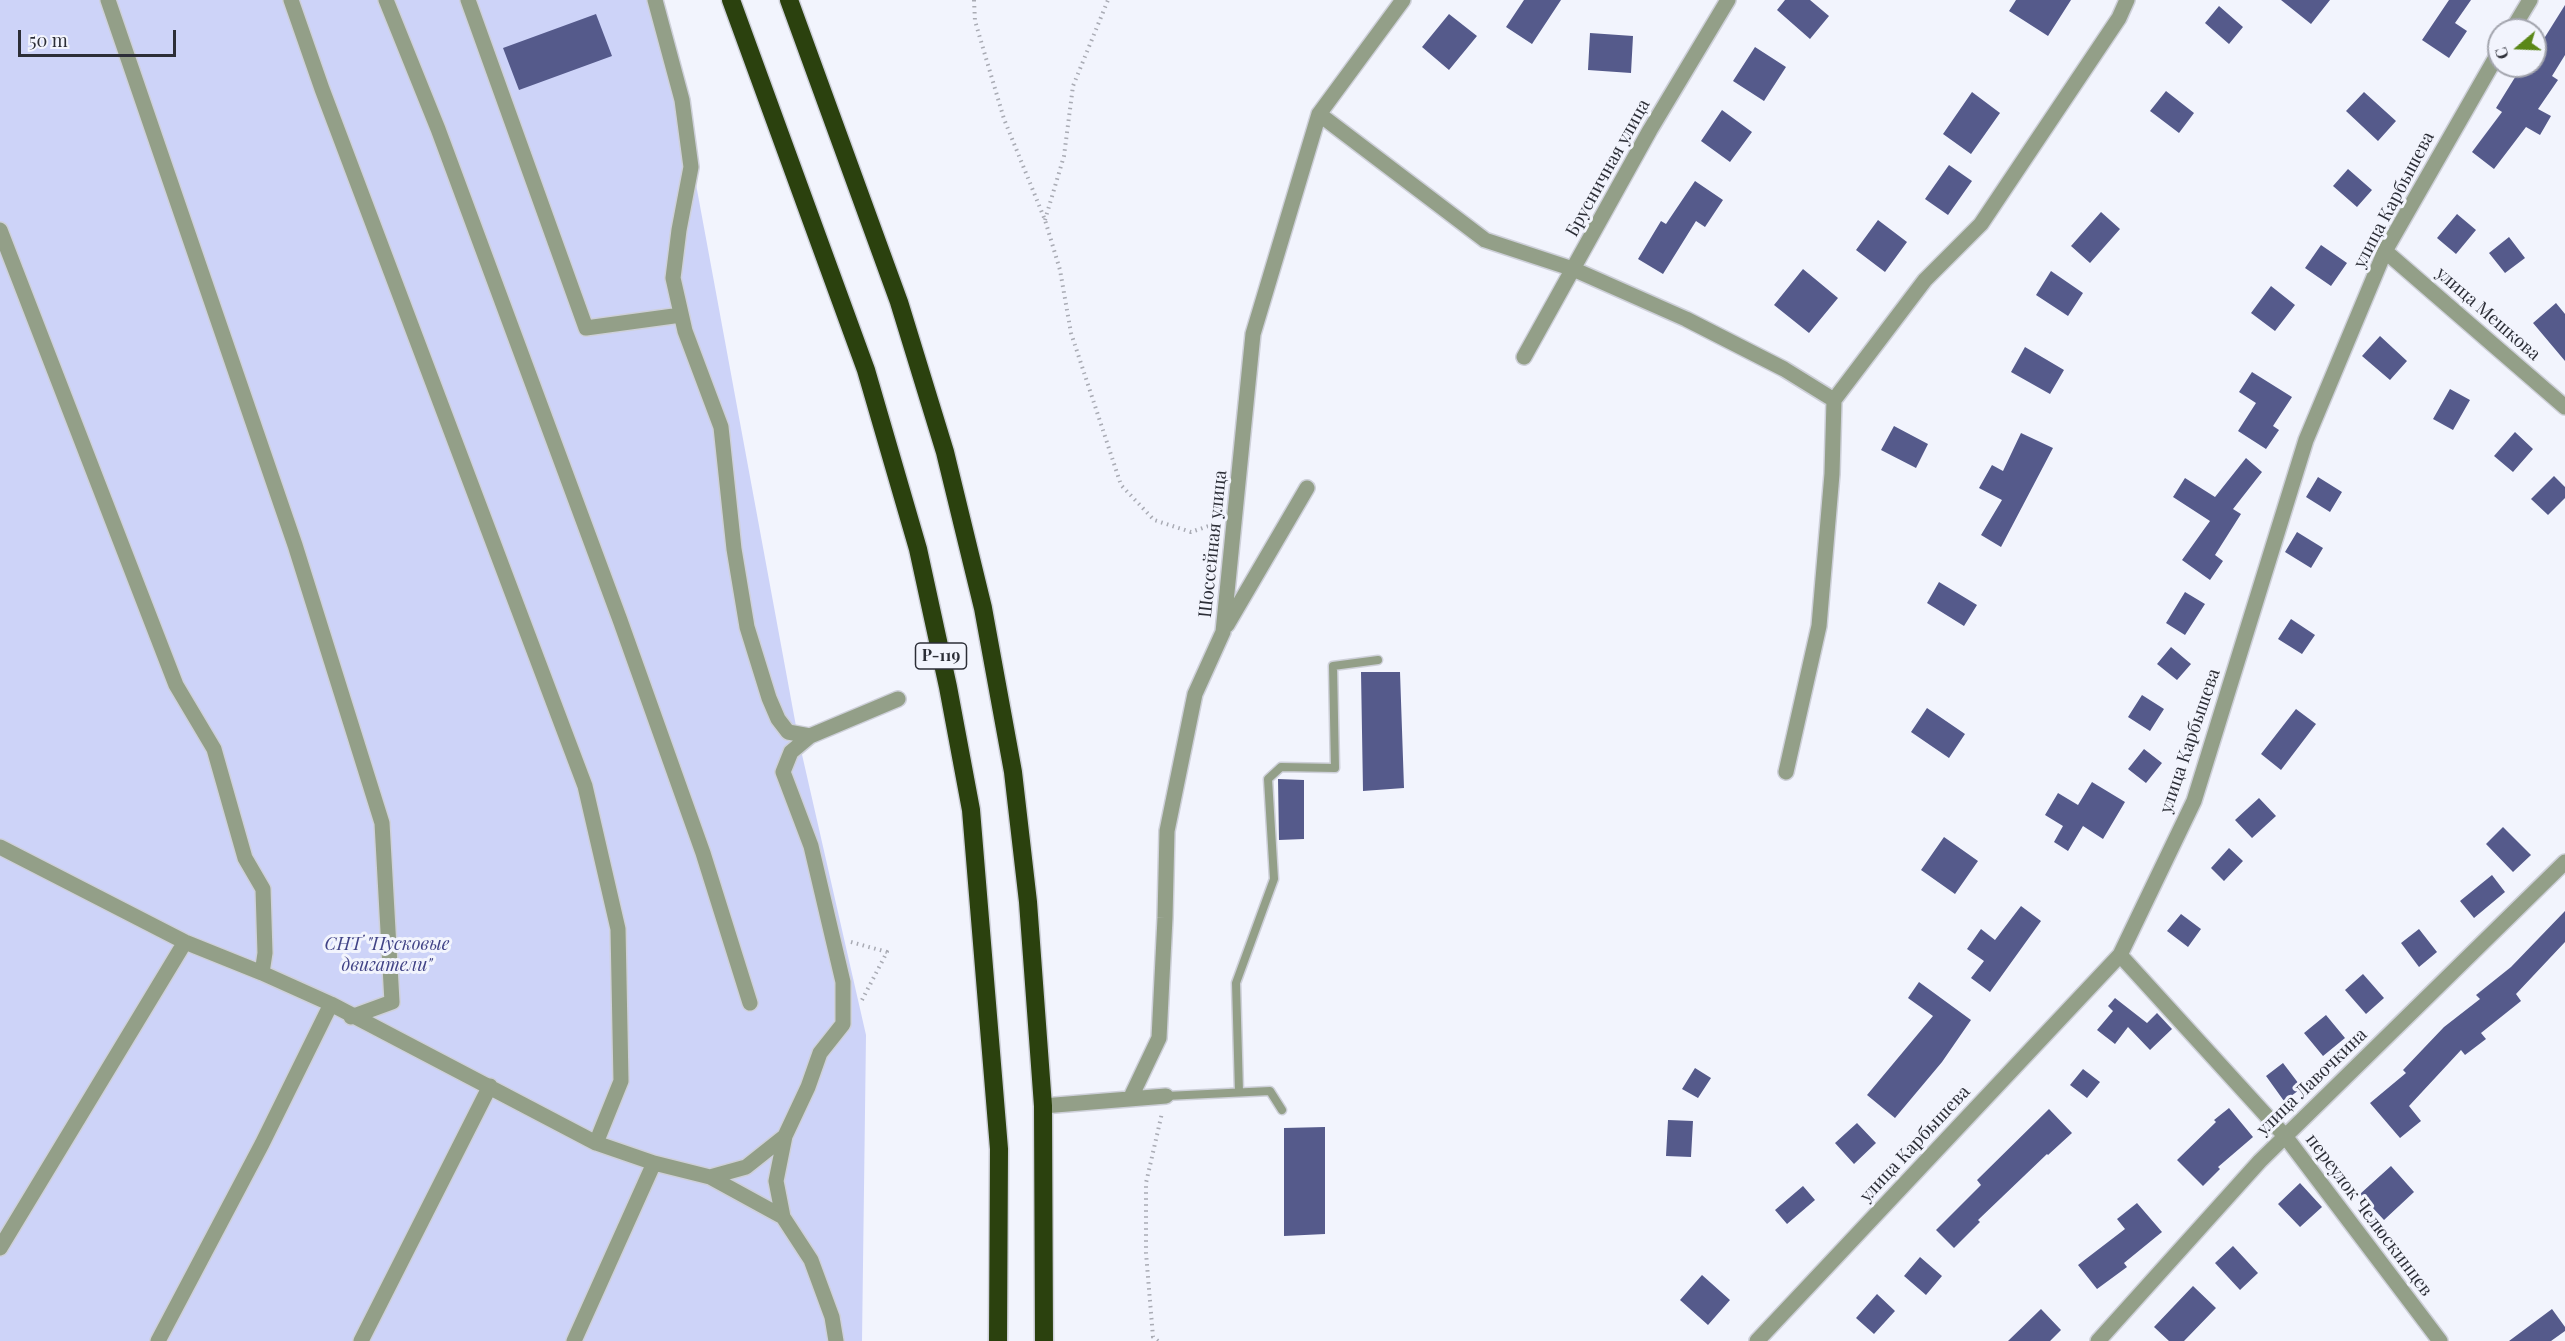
<!DOCTYPE html>
<meta charset="utf-8">
<style>
body{margin:0}
#map{position:relative;width:2565px;height:1341px;overflow:hidden;background:#f2f4fd;font-family:"Playfair Display",serif}
canvas{display:block}
.north{position:absolute;left:2487px;top:18px;width:60px;height:60px;box-sizing:border-box;background:#f2f4fd;border:2px solid #a3a5ae;border-radius:50%;rotate:251deg;font-size:16px;font-weight:700;line-height:24px;text-align:center;color:#2c2e37}
.north::after{content:'';display:block;margin:auto;width:21px;height:27px;background:#5a8717;clip-path:polygon(50% 0,100% 100%,50% 72%,0 100%)}
.scale{position:absolute;left:18px;top:30px;width:158px;height:27px;box-sizing:border-box;border:3px solid #2c2e37;border-top:0;padding-left:8px;font-size:18px;line-height:21px;white-space:nowrap;color:#2c2e37;-webkit-text-stroke:4px #f2f4fd;paint-order:stroke}
</style>
<div id="map">
<canvas width="2565" height="1341"></canvas>
<div class="north">С</div>
<div class="scale">50 m</div>
</div>
<script>
const g = document.querySelector('canvas').getContext('2d');
g.lineJoin = 'round';
function fillPath(path, color) { g.fillStyle = color; g.fill(path, 'evenodd'); }
function stroke(path, color, width, dash) { g.strokeStyle = color; g.lineWidth = width; g.lineCap = dash ? 'butt' : 'round'; g.setLineDash(dash || []); g.stroke(path); }
function drawText(font, color, halo, rows, align = 'center') {
  g.font = font + ' "Playfair Display",serif'; g.lineWidth = 6; g.setLineDash([]); g.textBaseline = 'middle'; g.strokeStyle = halo; g.fillStyle = color; for (const [text, x, y, turn = 0] of rows) {
    g.save(); g.translate(x, y); g.rotate((+turn || 0) * Math.PI / 180); g.textAlign = isNaN(turn) ? turn : align; if (halo) g.strokeText(text, 0, 0); g.fillText(text, 0, 0); g.restore();
  }
}
fillPath(new Path2D(`
 M0,0h662l136,737 68,298 -4,306h-862z`), '#cdd3f8');
fillPath(new Path2D(`
 M1524,0h37l-29,44 -26,-17z
 M1785,0h25l19,16 -19,23 -33,-29z
 M2016,0h55l-23,36 -39,-25z
 M2281,0h49l-19,24z
 M2449,0h22l-16,23 12,8 -18,27 -27,-18z
 M2565,5v50l-13,21 6,4 -20,29 13,7 -11,19 -14,-8 -32,42 -22,-17 30,-40 -6,-4 26,-42h13v-13z
 M2219,6l24,21 -14,17 -24,-21z
 M596,14l16,42 -93,34 -16,-42z
 M1449,14l28,22 -28,34 -27,-23z
 M1590,33l43,3 -2,37 -43,-3z
 M1755,47l31,20 -22,34 -31,-20z
 M2166,91l28,22 -15,20 -29,-22z
 M1972,92l28,21 -29,41 -28,-20z
 M2364,92l32,29 -18,20 -32,-30z
 M1722,110l30,22 -22,30 -29,-21z
 M1949,165l23,16 -24,34 -23,-16z
 M2348,169l24,21 -15,17 -24,-21z
 M1695,181l28,19 -18,27 -9,-6 -33,53 -25,-15 23,-38 5,3z
 M2101,212l19,17 -30,34 -19,-17z
 M2457,214l19,16 -20,24 -19,-16z
 M1878,220l29,22 -22,30 -29,-22z
 M2509,237l16,21 -20,15 -16,-20z
 M2321,245l26,18 -16,23 -26,-18z
 M1803,269l35,29 -29,35 -35,-28z
 M2051,271l32,22 -15,23 -32,-21z
 M2271,286l24,19 -20,26 -24,-18z
 M2556,303l9,11v47l-32,-38z
 M2380,336l27,25 -17,19 -28,-24z
 M2025,347l39,23 -14,24 -39,-22z
 M2252,372l40,25 -19,29 6,4 -13,19 -28,-18 18,-28 -17,-11z
 M2450,389l20,11 -17,30 -20,-11z
 M1894,426l34,18 -12,24 -35,-18z
 M2515,432l18,17 -20,23 -19,-16z
 M2021,433l32,15 -52,99 -20,-12 21,-35 -23,-12 13,-23 11,6z
 M2246,458l16,14 -29,37 8,5 -26,41 8,6 -13,19 -28,-20 28,-39 -37,-24 12,-19 30,19z
 M2554,476l11,11v11l-17,17 -17,-16z
 M2318,477l24,15 -12,20 -24,-15z
 M2297,532l26,16 -12,20 -26,-16z
 M1939,582l38,23 -13,21 -37,-23z
 M2185,592l20,12 -20,31 -19,-12z
 M2291,619l24,16 -13,19 -24,-15z
 M2171,647l20,17 -14,16 -20,-16z
 M1361,672h39l4,116 -41,3z
 M2142,695l22,14 -14,22 -22,-14z
 M1927,708l38,26 -16,24 -38,-26z
 M2296,709l20,15 -35,46 -20,-16z
 M2144,749l18,14 -16,20 -18,-14z
 M1278,779l26,1v59l-25,1z
 M2092,782l33,20 -22,37 -20,-13 -15,25 -14,-9 9,-16 -18,-11 13,-22 20,12z
 M2259,798l17,18 -24,22 -17,-18z
 M2503,827l28,28 -18,17 -27,-28z
 M1944,837l34,24 -23,33 -34,-24z
 M2229,848l14,13 -19,20 -13,-13z
 M2492,875l13,17 -31,26 -14,-17z
 M2021,906l20,15 -51,71 -19,-14 13,-17 -17,-12 14,-20 14,11z
 M2565,911v31l-49,52 5,7 -40,32 5,6 -21,16 -4,-5 -52,56 12,15 -21,17 -30,-35 36,-30 -3,-3 41,-43 36,-28 -4,-4 35,-28z
 M2181,914l20,15 -13,18 -21,-16z
 M2419,929l18,23 -18,15 -18,-24z
 M2363,974l21,24 -18,16 -21,-24z
 M1919,982l52,38 -29,42 -47,56 -28,-23 66,-79 -25,-18z
 M2115,998l32,25 10,-10 15,16 -22,21 -22,-23 -13,17 -18,-14 16,-19 -5,-5z
 M2326,1015l19,23 -22,18 -19,-23z
 M2283,1063l19,25 -18,13 -18,-25z
 M1695,1068l16,10 -13,20 -16,-9z
 M2083,1069l17,13 -13,16 -17,-13z
 M2229,1108l24,29 -35,30 2,2 -17,17 -26,-26 39,-38 -2,-2z
 M2049,1109l23,24 -24,22 -1,-1 -69,66 2,2 -26,26 -18,-18 45,-45 -4,-5z
 M1668,1120l25,1 -2,36 -25,-1z
 M1857,1123l19,20 -22,21 -19,-21z
 M1325,1127v107l-41,2v-108z
 M2391,1166l23,26 -30,28 -24,-26z
 M2300,1183l22,24 -22,20 -22,-23z
 M1803,1186l12,14 -28,24 -12,-14z
 M2137,1203l25,29 -38,31 3,4 -30,22 -19,-24 47,-36 -8,-10z
 M2233,1246l25,27 -18,17 -25,-27z
 M1920,1257l22,19 -16,19 -22,-19z
 M1702,1275l28,25 -22,25 -28,-25z
 M2193,1286l23,22 -32,33h-15l-15,-14z
 M1877,1294l18,17 -21,23 -18,-16z
 M2041,1309l20,21 -11,11h-42z
 M2552,1309l13,18v4l-14,10h-42z`), '#555a8b');
const lane = new Path2D(`
 M1239,1092l-3,-109 38,-104 -6,-100 13,-12 54,1 -2,-102 45,-6
 M1166,1096l104,-5 12,19`);
const street = new Path2D(`
 M108,0l187,545 87,278 10,179 -41,15
 M291,0l31,89 263,697 33,143 3,152 -25,62
 M386,0l52,129 182,491 83,233 47,150
 M468,0l118,328 95,-13
 M655,0l27,100 9,67 -12,63 -6,48 12,53 36,96 13,122 13,78 22,71 9,21 10,13 22,4
 M2512,30l18,-30
 M1319,114l166,126 88,29 113,50 98,50 50,31 91,-120 56,-56 138,-206 8,-18
 M0,230l176,455 38,64 31,109 18,31 2,64 -3,20
 M2385,251l180,156
 M1524,357l126,-227 78,-130
 M1227,625l80,-137
 M1786,772l33,-146 13,-152 2,-74
 M0,847l185,95 77,31 69,31 265,139 58,20
 M2120,955l165,181 155,205
 M1131,1097l28,-59 6,-120 2,-87 28,-137 28,-62 30,-298 66,-220 84,-114
 M1043,1106l123,-10
 M710,1177l36,-10 39,-31
 M783,1217l-7,-36 9,-45 23,-49 12,-34 23,-29v-42l-32,-136 -28,-74 8,-20 19,-16 88,-37
 M0,1248l185,-306
 M158,1341l104,-197 69,-140
 M361,1341l129,-255
 M574,1341l80,-178 56,14 73,40 28,43 21,57 4,24
 M1757,1341l363,-386 74,-154 112,-361 79,-189 114,-199
 M2098,1341l162,-180 305,-299`);
const highway = new Path2D(`
 M731,0l135,370 52,179 30,138 23,123 28,339 -1,192
 M789,0l110,302 46,150 38,156 30,164 15,130 15,204 1,235`);
stroke(lane, '#ced0d9', 11);
stroke(street, '#ced0d9', 18);
stroke(highway, '#ced0d9', 21);
stroke(new Path2D(`
 M974,0l1,21 29,98 41,101 15,50 11,63 50,152 33,35 37,12 26,-9
 M1045,220l19,-64 9,-70 35,-86
 M851,942l36,10 -25,48
 M1158,1341l-5,-4 -7,-84v-70l16,-70`), '#a9abb4', 4, [1.5, 4.5]);
stroke(lane, '#939f88', 8);
stroke(street, '#939f88', 15);
stroke(highway, '#2b410e', 18);
for (const [x, y, w] of [
 [941,656,51]
]) { const box = new Path2D(); box.roundRect(x - w / 2, y - 13, w, 26, 4.5); g.fillStyle = '#f2f4fd'; g.fill(box); stroke(box, '#2c2e37', 1.5); }
drawText('bold 16px', '#2c2e37', null, [
 ["Р-119",941,656]
]);
drawText('18px', '#2c2e37', '#f2f4fd', [
 ["Брусничная улица",1608,168,-61],
 ["улица Карбышева",2394,200,-62],
 ["улица Мешкова",2488,314,41],
 ["Шоссейная улица",1213,544,-84],
 ["улица Карбышева",2190,741,-71],
 ["улица Лавочкина",2312,1082,-44],
 ["улица Карбышева",1915,1144,-47],
 ["переулок Челюскинцев",2369,1215,53]
]);
drawText('italic 18px', '#414386', '#f2f4fd', [
 ["СНТ \"Пусковые",387,944],
 ["двигатели\"",387,965]
]);
</script>
